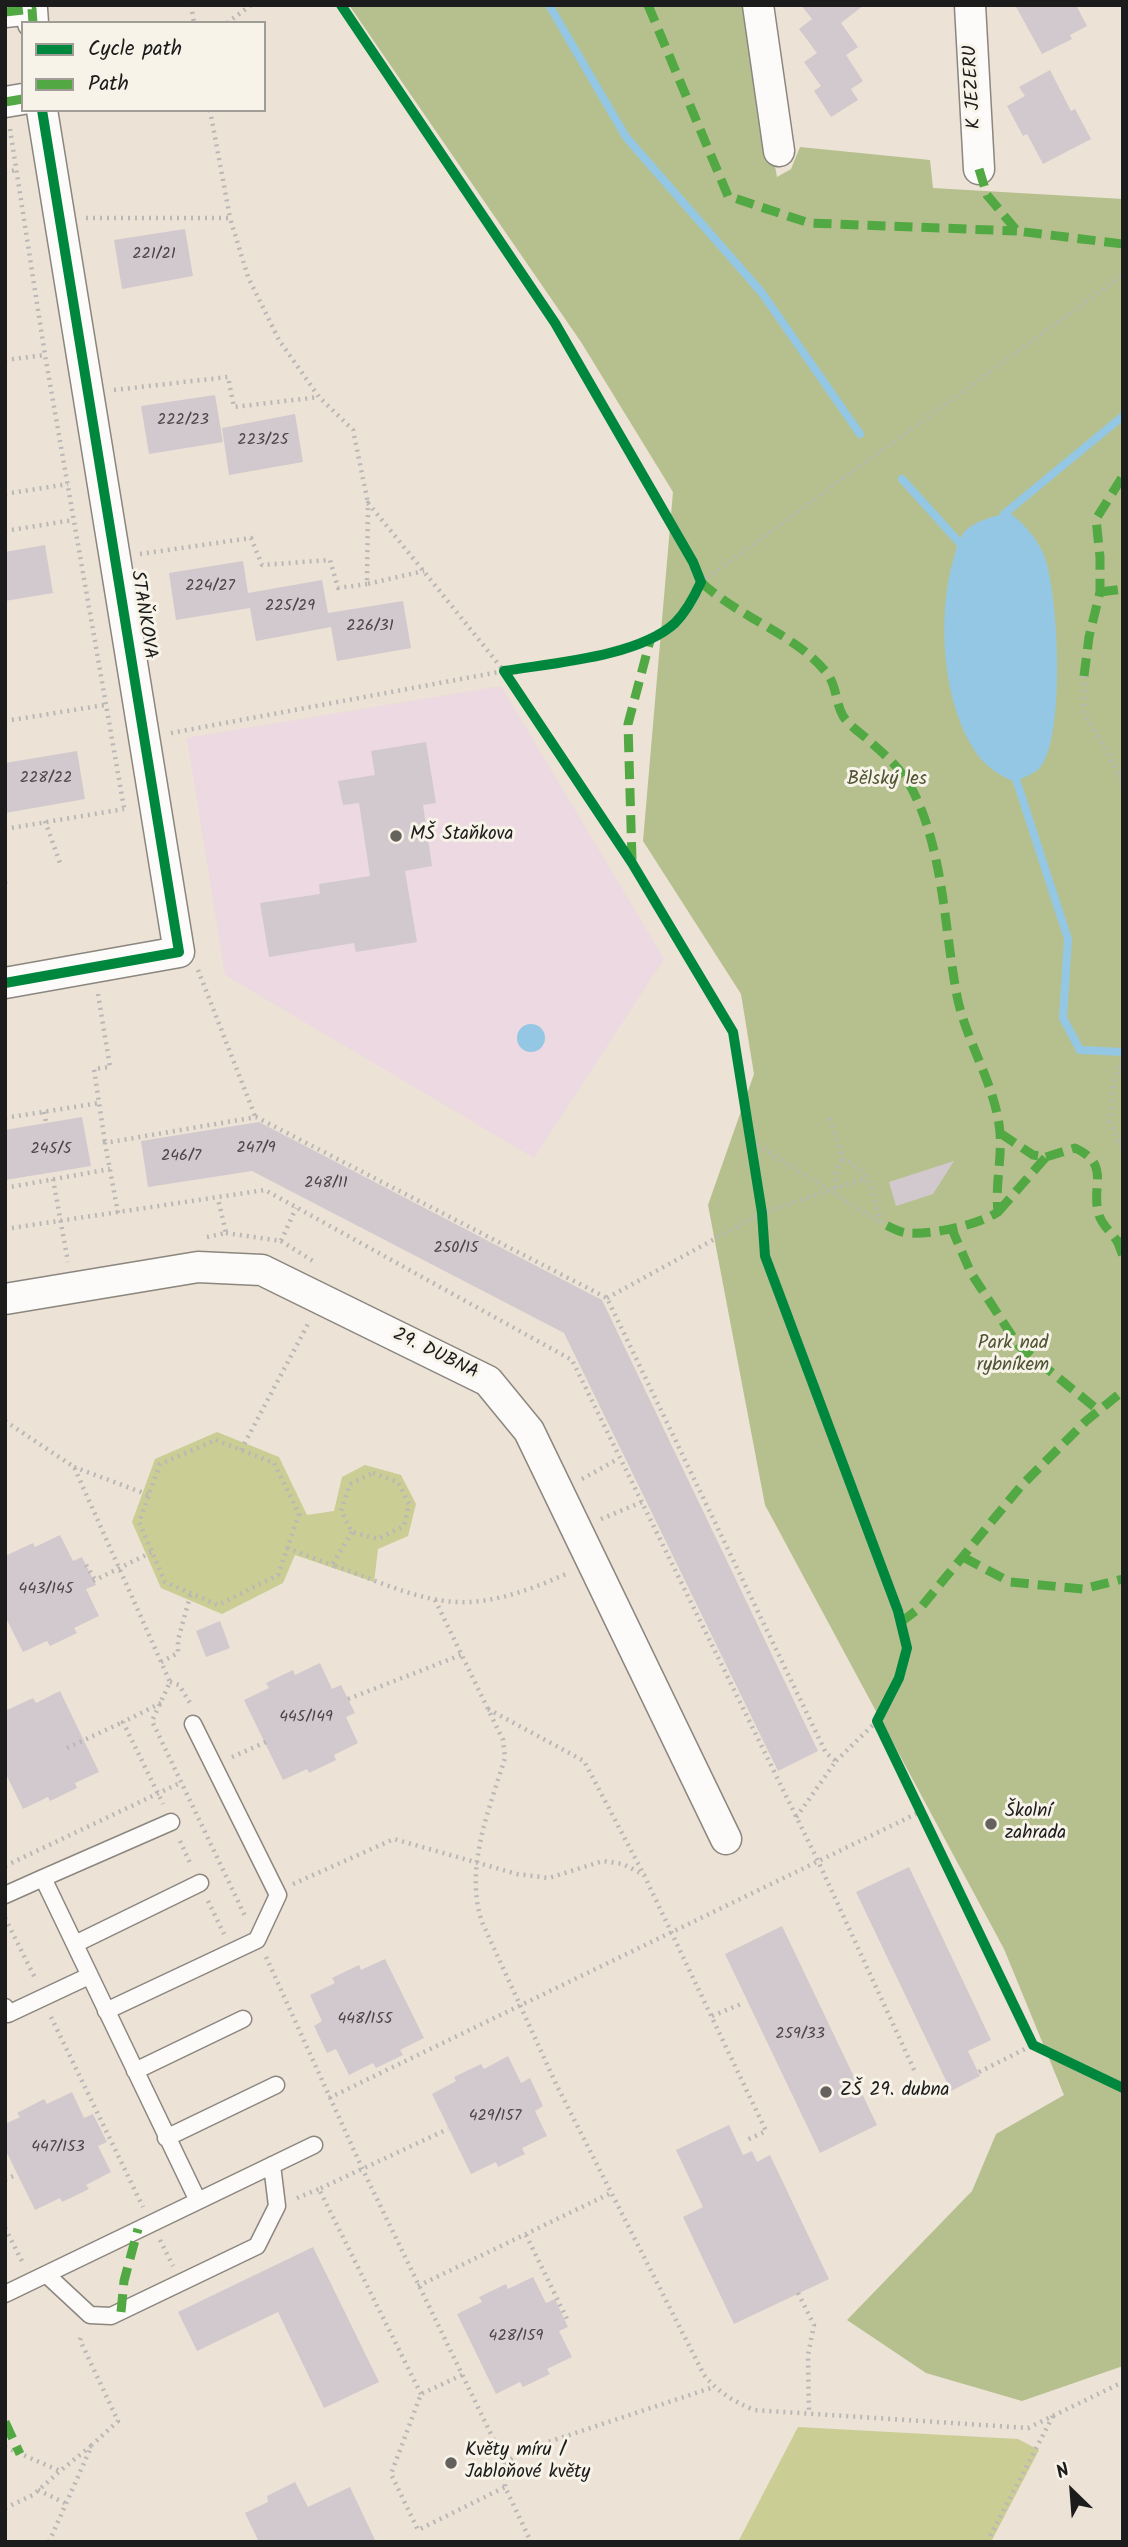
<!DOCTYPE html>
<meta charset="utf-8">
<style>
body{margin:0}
#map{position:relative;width:1128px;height:2547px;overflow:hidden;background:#ece2d5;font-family:Kalam,sans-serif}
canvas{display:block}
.frame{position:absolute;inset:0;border:7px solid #1c1c1c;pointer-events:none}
.legend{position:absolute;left:21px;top:21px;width:245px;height:91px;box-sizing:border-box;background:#f7f3e8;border:2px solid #9f9d96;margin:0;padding:9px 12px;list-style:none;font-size:21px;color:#1c1c1c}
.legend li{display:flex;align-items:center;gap:14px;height:35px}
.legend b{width:35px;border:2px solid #9f9d96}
.north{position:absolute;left:1037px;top:2456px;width:70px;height:70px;-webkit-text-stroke:5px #f7f3e8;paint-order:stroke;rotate:335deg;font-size:19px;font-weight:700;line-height:28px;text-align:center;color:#1c1c1c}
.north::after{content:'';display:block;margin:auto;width:24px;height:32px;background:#1c1c1c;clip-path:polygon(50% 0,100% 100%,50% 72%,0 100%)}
</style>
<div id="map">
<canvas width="1128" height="2547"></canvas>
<div class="frame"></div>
<ul class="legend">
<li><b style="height:9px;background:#00873e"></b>Cycle path</li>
<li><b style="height:9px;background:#52a943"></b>Path</li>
</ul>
<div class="north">N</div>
</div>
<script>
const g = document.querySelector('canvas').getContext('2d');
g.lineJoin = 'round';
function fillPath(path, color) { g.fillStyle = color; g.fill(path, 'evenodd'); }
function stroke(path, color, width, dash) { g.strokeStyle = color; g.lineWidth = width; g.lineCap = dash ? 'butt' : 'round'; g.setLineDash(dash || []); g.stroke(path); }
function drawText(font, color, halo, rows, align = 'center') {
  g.font = font + ' Kalam,sans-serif'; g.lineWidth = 6; g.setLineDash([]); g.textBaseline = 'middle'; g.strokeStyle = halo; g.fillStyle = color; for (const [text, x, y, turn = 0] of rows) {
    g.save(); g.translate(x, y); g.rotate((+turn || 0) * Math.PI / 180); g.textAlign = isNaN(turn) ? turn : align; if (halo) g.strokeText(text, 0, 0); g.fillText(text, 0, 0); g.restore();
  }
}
fillPath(new Path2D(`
 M501,686l163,273 -130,199 -309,-183 -38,-237z`), '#ecd9e1');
fillPath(new Path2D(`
 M217,1432l62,25 28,58 27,-4 8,-34 23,-12 36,10 15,29 -8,32 -30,13 -4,33 -79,-27 -12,28 -61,31 -61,-26 -29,-66 23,-63z
 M798,2427l220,12 21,11 -48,92h-253z`), '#cacd94');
fillPath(new Path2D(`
 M349,5h397l31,172 14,-8 9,-22 130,13 3,28 190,11v2167l-101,35 -96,-28 -79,-53 125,-129 24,-57 68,-39 -60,-146 -239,-444 -57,-300 46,-131 -13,-80 -98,-153 30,-349 -92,-150z`), '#b6c08f');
fillPath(new Path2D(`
 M1009,512c15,12 26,24 34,41 16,35 23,189 -4,216 -6,5 -17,9 -24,13 -13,-5 -30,-16 -38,-28 -35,-49 -40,-137 -24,-193 3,-10 5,-22 12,-30 13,-12 29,-14 44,-19z
 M517 1038a14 14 0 1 1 28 0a14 14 0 1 1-28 0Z`), '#94c7e3');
stroke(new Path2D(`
 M549,5l77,132 136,156 98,141
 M902,479l64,71
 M1004,514l119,-98
 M1014,773l54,166 -5,79 17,32 43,2`), '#94c7e3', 8);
fillPath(new Path2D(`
 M801,5h63l-23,18 17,24 -12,8 17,26 -12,8 7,11 -27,17 -17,-26 7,-5 -17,-24 13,-9 -18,-24 13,-10z
 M1015,5h61l11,21 -17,9 2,4 -30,15z
 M1050,70l21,41 4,-2 16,30 -48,25 -16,-30 -4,2 -16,-30 18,-10 -6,-9z
 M185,229l8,47 -71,13 -8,-49z
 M215,395l8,47 -74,12 -8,-48z
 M295,414l8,48 -74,13 -7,-47z
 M45,545l8,48 -48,8v-49z
 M243,561l5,32 74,-13 6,33 75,-12 8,47 -74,13 -6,-34 -75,14 -6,-33 -74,12 -7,-47z
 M426,742l10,61 -13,2 9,61 -27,5 12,71 -61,10 -2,-9 -85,14 -9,-54 60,-9 -1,-10 51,-8 -11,-73 -16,2 -5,-24 37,-6 -4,-24z
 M77,751l8,48 -80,14v-50z
 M82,1117l9,49 -86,14v-50z
 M259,1122l343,178 216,451 -40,20 -214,-438 -312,-162 -104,16 -7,-46z
 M954,1161l-21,33 -37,12 -7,-24z
 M60,1535l13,26 9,-4 14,28 -10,4 13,27 -25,12 3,5 -27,13 -3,-5 -24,11 -18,-36v-60l28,-13 2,4z
 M220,1621l10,27 -24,9 -10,-26z
 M320,1663l12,26 9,-4 14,28 -9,4 12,26 -24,12 2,5 -27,13 -2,-4 -24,11 -39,-80 25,-12 -3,-5 27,-13 2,5z
 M60,1691l39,81 -24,11 2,5 -27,13 -2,-4 -25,12 -18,-37v-61l28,-13 3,5z
 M909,1867l82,173 -23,11 12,25 -29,15 -95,-199z
 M782,1926l95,199 -57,28 -95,-199z
 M385,1959l39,79 -24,12 3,5 -27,13 -3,-5 -24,12 -13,-26 -9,4 -13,-27 8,-5 -12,-26 25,-12 -3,-5 27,-13 2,5z
 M508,2056l13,27 9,-5 13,28 -8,5 12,25 -25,12 3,6 -27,13 -2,-5 -25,12 -39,-80 24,-13 -2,-4 27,-13 3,5z
 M72,2092l12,26 9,-4 14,28 -9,4 13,26 -25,13 3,4 -27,13 -2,-4 -25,12 -30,-61v-25l15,-7 -3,-4 27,-14 3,5z
 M729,2125l14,30 9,-4 5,11 13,-7 59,124 -95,45 -51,-107 20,-10 -27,-57z
 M313,2247l66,135 -55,26 -46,-96 -81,39 -19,-39z
 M533,2277l13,26 9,-4 13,28 -9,4 13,26 -25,12 3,5 -27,13 -3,-5 -24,12 -39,-80 25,-12 -3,-5 27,-13 2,5z
 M295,2482l13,25 42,-20 26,55h-117l-14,-29 23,-11 -1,-6z`), '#d2c9ce');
const lane = new Path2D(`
 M43,1878l128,-56
 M5,1895l38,-17 155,323 116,-56
 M75,1944l125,-61
 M5,2007l3,7 81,-38
 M106,2011l151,-71 21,-45 -85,-171
 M135,2071l108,-52
 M166,2138l110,-53
 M47,2275l43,40 21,1 146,-70 20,-40 -5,-41
 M5,2294l193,-93`);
const street = new Path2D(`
 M758,5l21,146
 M970,5l9,164
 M5,12l27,-3 1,14
 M5,102l18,-3
 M5,983l174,-31 -137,-842
 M5,1299l193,-32 64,3 226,111 41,50 197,408`);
stroke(lane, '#8b867f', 19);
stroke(street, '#8b867f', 33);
stroke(new Path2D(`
 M191,5l3,18
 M227,23l24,-18
 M210,110l20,108
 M10,129l35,226 79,453
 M5,172l12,-2
 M86,218h144l18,59 31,63 40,57 34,33 15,73
 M5,360l40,-5
 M114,390l114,-13 6,30 85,-10
 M5,494l63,-10
 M5,531l68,-11
 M140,554l111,-16 11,27 68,-5 8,28 29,-4
 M701,582l422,-307
 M1084,676v37l36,62 3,12
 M5,721l100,-16
 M171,733l333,-62c-45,-56 -90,-112 -136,-168l-1,81 57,-13
 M45,821l15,42
 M5,829l119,-20
 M5,882l2,-1
 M198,970l57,146
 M98,994l12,73 -16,2 11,74
 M1123,1060l-10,22 -3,40 13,29
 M44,1112l2,10
 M5,1118l94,-15
 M751,1141l130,82c-7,-25 -10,-55 -38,-63l-14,-44
 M53,1179l15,83
 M5,1188l105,-19
 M836,1188v-18l7,-10
 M118,1213l-13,-70 151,-26 351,181 219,455 10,8 -41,58
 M5,1229l260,-39 307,170 246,501 98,213
 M226,1233l55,8 15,-33
 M207,1237l19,-4 -8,-34
 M281,1241l32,20
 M607,1298l155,-85 105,-35
 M5,1421l69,46 96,215 -18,39 94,197
 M216,1440l58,23 25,51 -21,61 -60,30 -53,-23 -26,-60 21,-58z
 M241,1450l67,-126
 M74,1467l75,28
 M373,1473l25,9 11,22 -5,22 -26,13 -26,-7 -11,-21 9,-27z
 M582,1479l36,-20
 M601,1519l41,-17
 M352,1532l-20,33c39,13 83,35 124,37 37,2 76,-13 110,-28
 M287,1548l47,18
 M86,1565l9,15
 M93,1581l59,-29
 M435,1600l68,140 2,18c-16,52 -41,111 -23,164l74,162 148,291c15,18 29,26 50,35l274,18 95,-46
 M161,1662l17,-9v-13l13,-47
 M170,1682l9,3 11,18
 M348,1699l113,-44
 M161,1703l-38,19 40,82
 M488,1709l96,52 59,112
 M67,1748l56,-26
 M232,1757l34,-15
 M836,1761l41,-40
 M180,1841l11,24
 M5,1866l175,-83
 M293,1884l101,-45 123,35 32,4 54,-17 20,3 21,11 122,256 -21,10
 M208,1901l16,33
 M5,1918l31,62
 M266,1957l96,211 143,295v24l26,55
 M712,2016l29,-12
 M51,2017l92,190
 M979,2072l54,-27
 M329,2098l593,-287
 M5,2180l12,-6
 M297,2198l22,-9
 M5,2228l19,37
 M526,2235l42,86
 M160,2240l13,26
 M418,2286l195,-94
 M798,2293l16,32 -6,30 1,59
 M462,2375l-41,19 -30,80 27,56 87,-43
 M421,2394l-102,-205 129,-60
 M5,2447l55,24 31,-25
 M505,2463l25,-15 184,-61
 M38,2490l29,14
 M5,2508l28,-13 27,-24
 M5,2541v1
 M49,2542l43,-97 26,-24 -38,-81 2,-6
 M987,2542l66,-126`), '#b9b8b6', 4.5, [2, 5]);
stroke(lane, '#fcfbf9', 16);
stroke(street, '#fcfbf9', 30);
stroke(new Path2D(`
 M648,5l80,191 81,27 208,8
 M5,12l27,-3 1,14
 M5,102l18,-3
 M979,169l8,26 30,36 106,13
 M701,582c37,35 94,52 125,90 11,13 9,30 17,44 5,8 16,16 23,22 16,14 36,31 46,51 32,62 32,139 45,207 9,46 39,89 43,137 2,26 -5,52 -2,79 -20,13 -66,23 -91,21 -9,-1 -18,-7 -26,-10
 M1100,592l23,-3
 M1084,676l5,-39 11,-45v-35l-4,-38 27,-43
 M632,860l-4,-136 23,-87
 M1046,1157l29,-9c37,17 15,38 24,67 3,11 14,18 19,28
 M998,1212l48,-55 -13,-2 -33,-22
 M951,1227l20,46 47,72 80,65
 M1123,1241l-5,2 5,13
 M963,1557l47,25 73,7 40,-10
 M901,1622l21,-16 99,-120 65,-65 37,-30
 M121,2312l3,-31 14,-52
 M5,2422l15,32`), '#52a943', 9, [18, 9]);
stroke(new Path2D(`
 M341,5l214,318 138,239 8,20c-6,13 -16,31 -26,41 -37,34 -123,40 -171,48l128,192 101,169 29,181 3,43 133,355 9,37 -8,30 -22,43 156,324 90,43
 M5,983l174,-31 -137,-842`), '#00873e', 10);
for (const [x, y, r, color] of [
 [396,836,7,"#65615d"],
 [991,1824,7,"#65615d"],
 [826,2092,7,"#65615d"],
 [451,2463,7,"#65615d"]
]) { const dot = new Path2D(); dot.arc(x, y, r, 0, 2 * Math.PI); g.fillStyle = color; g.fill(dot); stroke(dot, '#f7f3e8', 2.5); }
drawText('16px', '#4a4748', null, [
 ["221/21",154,255],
 ["222/23",183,421],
 ["223/25",263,441],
 ["224/27",210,587],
 ["225/29",290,607],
 ["226/31",370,627],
 ["228/22",46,779],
 ["247/9",256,1149],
 ["245/5",51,1150],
 ["246/7",181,1157],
 ["248/11",326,1184],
 ["250/15",456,1249],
 ["443/145",46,1590],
 ["445/149",306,1718],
 ["448/155",365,2020],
 ["259/33",800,2035],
 ["429/157",495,2117],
 ["447/153",58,2148],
 ["428/159",516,2337]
]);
drawText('19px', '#1c1c1c', '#f7f3e8', [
 ["K JEZERU",974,87,-93],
 ["STAŇKOVA",142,615,81],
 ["29. DUBNA",435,1355,26]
]);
drawText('19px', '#4f5433', '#f7f3e8', [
 ["Bělský les",887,781],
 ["Park nad",1013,1345],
 ["rybníkem",1013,1367]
]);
drawText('19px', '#1c1c1c', '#f7f3e8', [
 ["MŠ Staňkova",410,836],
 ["Školní",1005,1813],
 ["zahrada",1005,1835],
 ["ZŠ 29. dubna",840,2092],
 ["Květy míru /",465,2452],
 ["Jabloňové květy",465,2474]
], 'left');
</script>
